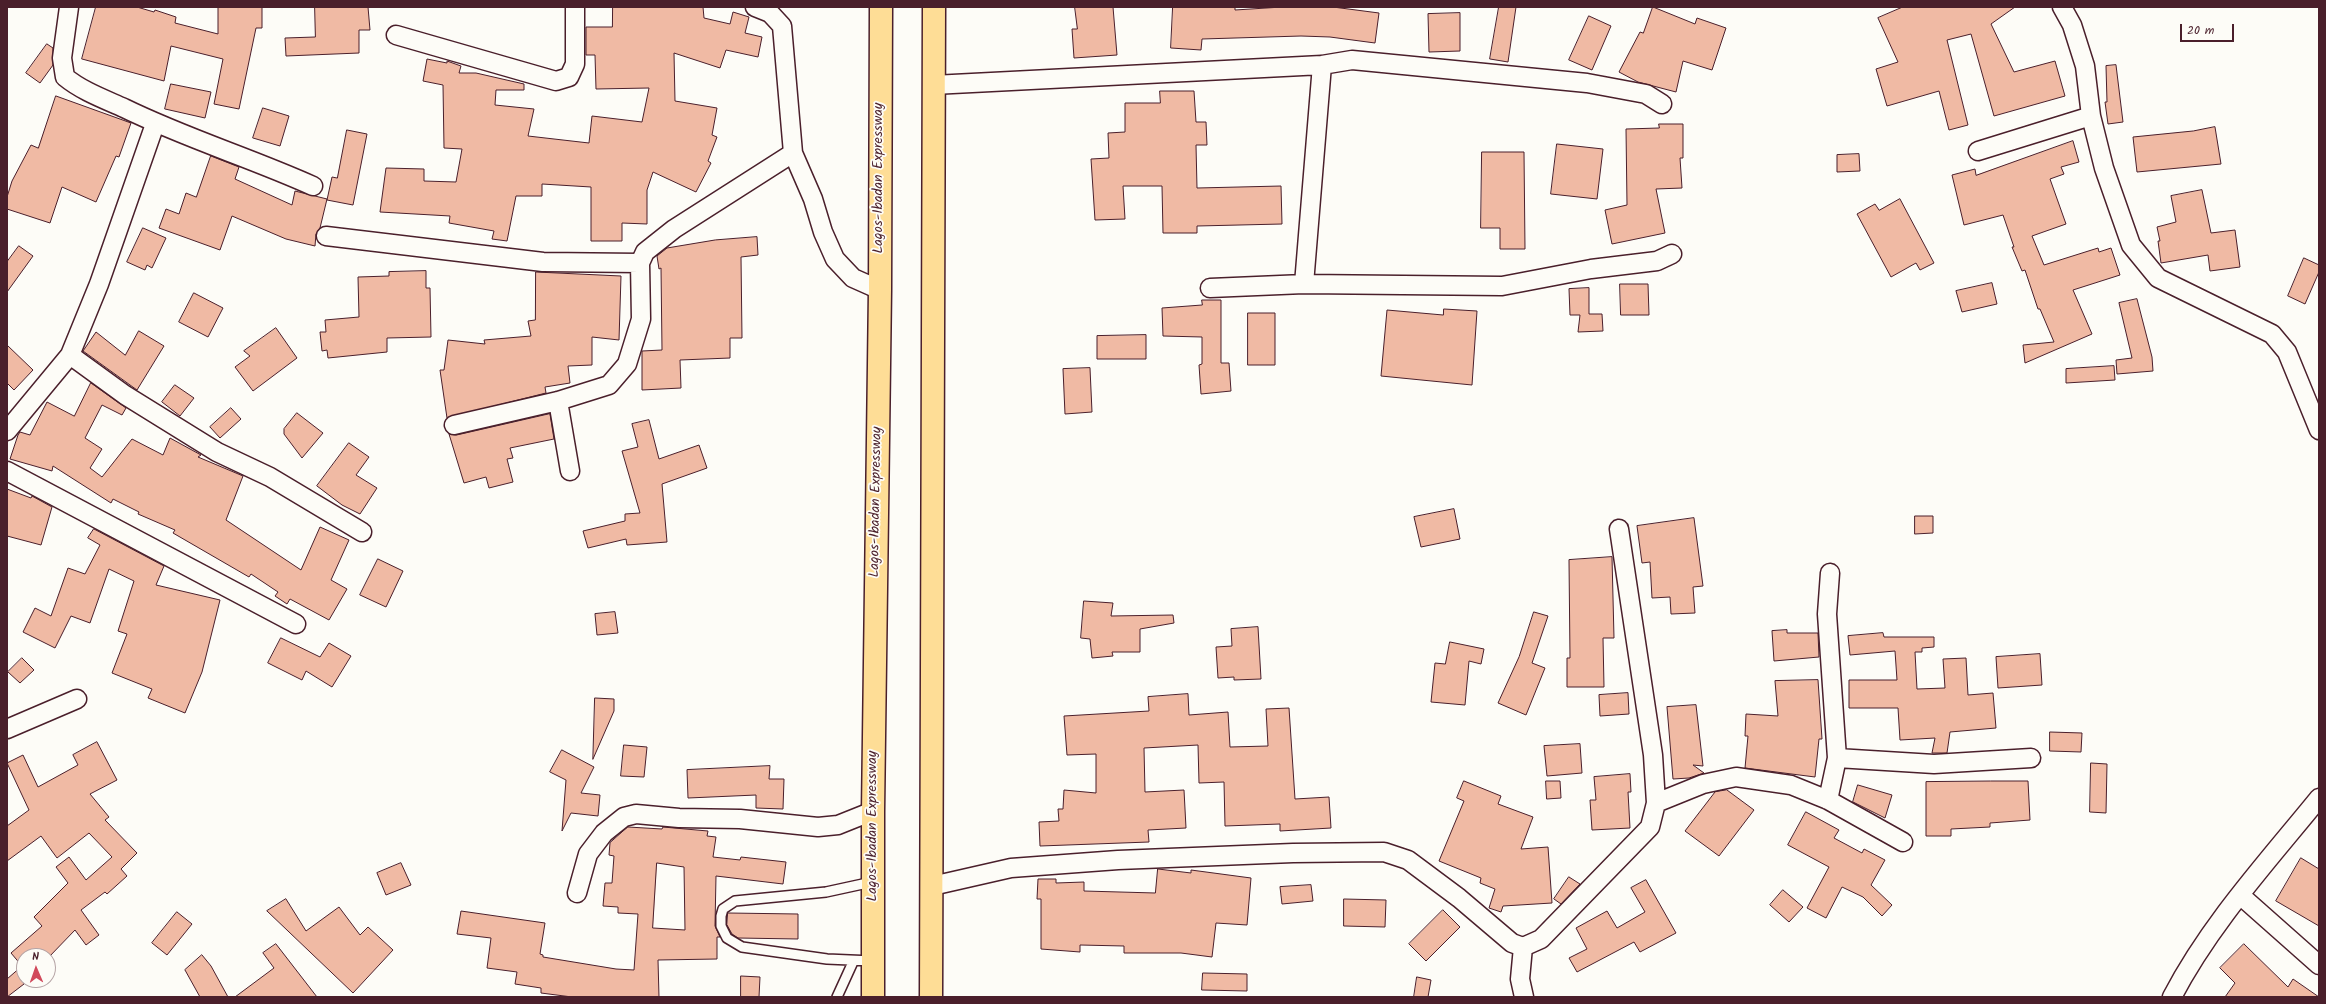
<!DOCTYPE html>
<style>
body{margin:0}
#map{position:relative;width:2326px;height:1004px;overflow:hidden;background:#fdfcf7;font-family:Kalam,sans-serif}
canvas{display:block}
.frame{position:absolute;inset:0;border:8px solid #4a1f2b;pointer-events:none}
.north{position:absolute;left:16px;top:948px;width:40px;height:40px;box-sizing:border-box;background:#fdfcf7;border:1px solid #b5a4a5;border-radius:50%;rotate:358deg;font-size:11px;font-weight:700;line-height:16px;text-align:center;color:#4a1f2b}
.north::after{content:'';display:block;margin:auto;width:14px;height:18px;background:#d1495b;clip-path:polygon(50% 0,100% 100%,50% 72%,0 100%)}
.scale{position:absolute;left:2180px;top:24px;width:54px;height:18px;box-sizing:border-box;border:2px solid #4a1f2b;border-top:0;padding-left:5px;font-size:12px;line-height:14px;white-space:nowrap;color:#4a1f2b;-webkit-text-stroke:3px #fdfcf7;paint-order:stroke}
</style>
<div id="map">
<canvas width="2326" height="1004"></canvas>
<div class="frame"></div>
<div class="north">N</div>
<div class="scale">20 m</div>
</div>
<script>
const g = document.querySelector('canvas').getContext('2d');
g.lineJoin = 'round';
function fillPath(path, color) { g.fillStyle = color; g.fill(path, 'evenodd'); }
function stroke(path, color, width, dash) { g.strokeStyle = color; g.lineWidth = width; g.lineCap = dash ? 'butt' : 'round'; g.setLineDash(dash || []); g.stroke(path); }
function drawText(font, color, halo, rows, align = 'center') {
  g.font = font + ' Kalam,sans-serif'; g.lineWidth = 3.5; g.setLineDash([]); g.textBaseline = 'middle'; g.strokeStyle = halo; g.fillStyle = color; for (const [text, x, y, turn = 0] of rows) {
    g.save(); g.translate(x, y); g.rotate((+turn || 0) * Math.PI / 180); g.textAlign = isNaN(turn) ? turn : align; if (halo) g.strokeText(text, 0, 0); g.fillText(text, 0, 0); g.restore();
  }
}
const building = new Path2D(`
 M96,7h41l17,5 1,-2 21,7 -1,6 43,11v-27h44v21h-6l-17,81 -25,-5 9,-45 -52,-13 -7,35 -82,-22z
 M315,7h53l2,23h-11v23l-73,3 -1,-18 30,-1z
 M613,7h90l1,11 26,6 3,-12 16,5 -4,16 17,4 -4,20 -32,-7 -6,18 -46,-15 1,48 42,7 -5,27 5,2 -9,24 3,2 -15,29 -43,-20 -6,18v34l-25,-1v18h-31v-54l-49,-3v12h-26l-9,45 -15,-2 2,-8 -45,-8 1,-7 -70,-4 6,-44 38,1v12l32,1 6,-33 -18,-1 -1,-63 -20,-4 4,-22 20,4v-2l14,5 -2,7h17l48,11v6h-28l-1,15 39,4 -6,27 61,7 3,-27 50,6 7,-34 -53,1 -1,-34h-9v-28h26z
 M1075,7h38l4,48 -43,3 -2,-29h5z
 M1173,7h62v3l47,-3h51l46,6 -4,30 -45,-6 -29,-1 -99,3 -1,11 -30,-2z
 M1499,7h17l-8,55 -18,-3z
 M1653,7l42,17 2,-6 29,10 -14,42 -29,-9 -7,31 -38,-10 -19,-10 21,-40 3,1z
 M1903,7h112l-24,17 23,48 41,-11 10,35 -71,20 -23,-82 -24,6 21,85 -19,5 -10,-39 -52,15 -11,-37 22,-7 -20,-44z
 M1460,13v38l-31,1 -1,-38z
 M1589,16l22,10 -19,44 -23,-10z
 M47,44l6,4v17l-13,18 -14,-10z
 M2116,65l7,57 -15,2 -3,-22h2l-1,-36z
 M171,84l40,8 -6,26 -40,-9z
 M1160,91h34l2,31h10l1,23h-11l1,43 84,-2 1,38 -85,2v7h-34l-1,-47h-39l2,33 -30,1 -4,-61 18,-1 -1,-25 17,-1v-29h35z
 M56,96l75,27 -12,34 -3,-1 -20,46 -34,-15 -12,36 -43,-14v-12l5,-16 19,-36 7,3z
 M263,108l26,8 -9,30 -27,-8z
 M1659,124h24v34h-3l2,30 -26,1 9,44 -53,11 -7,-34 22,-5 -1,-76 33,-1z
 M2215,127l6,37 -84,8 -4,-35 60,-6z
 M347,130l20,4 -14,71 -26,-5 5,-23 5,1z
 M2073,141l6,21 -18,5 3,7 -14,5 16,45 -34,12 12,29 54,-17 1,4 12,-4 9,27 -47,15 19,44 -67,29 -2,-18 31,-3 -14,-33h-2l-13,-39 -3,1 -10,-24h2l-11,-32 -39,10 -12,-50 23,-6 1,6z
 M1557,144l46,5 -6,50 -46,-5z
 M1482,152h42l1,97h-25v-21h-19z
 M1859,154l1,17 -23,1v-17z
 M211,156l28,11 -4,12 57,26 3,-14 32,8 -7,29 -4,6 -1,12 -29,-7 -54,-23 -12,34 -61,-22 7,-19 13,5 7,-21 10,4z
 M2202,190l9,43 24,-3 5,37 -30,4 -2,-16 -47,8 -3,-22h2l-3,-14 19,-5 -5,-26z
 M1900,199l34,64 -14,7 -4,-7 -25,14 -34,-63 18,-10 4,6z
 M143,228l23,10 -14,30 -5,-3 -2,5 -18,-8z
 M757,237l1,18 -17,2 1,81h-12v20l-50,2 1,28 -39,2v-39l20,-1 -1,-82 -2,1 -2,-13 10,-8 48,-8z
 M19,246l14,10 -26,36v-30z
 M2304,258l15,7v7l-14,32 -17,-8z
 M426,271v17h4l1,49 -44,1v14l-59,6 -1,-8 -5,1 -2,-19h6l-1,-12 34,-3 -1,-40 31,-1v-4z
 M536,272l85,4 -2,64 -27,-3v28l-24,1 2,17 -25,4 1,6 -99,25 -7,-48h4l4,-30 37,4 -1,-4 47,-4 -3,-15 7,-1z
 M1992,283l5,21 -35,8 -6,-21z
 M1620,284h28l1,31h-28z
 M1589,288v26h13l1,17 -25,1 2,-17h-10l-1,-26z
 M194,293l29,15 -15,29 -29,-15z
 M2137,299l15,58 1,14 -36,3 -1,-14 16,-2 -13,-55z
 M1202,300h19v63h8l2,28 -30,3 -2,-29 3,-1v-27l-39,-1 -1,-28 40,-3z
 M1444,309l33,2 -5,74 -91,-9 6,-66 56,5z
 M1248,313h27v52h-27z
 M276,328l21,30 -44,33 -18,-24 15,-11 -6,-5z
 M139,331l25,15 -27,44 -54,-39 13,-19 29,23z
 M1146,335v24h-49v-23z
 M7,345l26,25 -19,20 -7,-7z
 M2114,366l1,14 -49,3v-14z
 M1090,368l2,44 -27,2 -2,-45z
 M91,383l35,25 -4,7 -20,-10 -17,33 17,11 -12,19 12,9 30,-38 31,16 7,-17 31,17 -3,2 45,19 -17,44 75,50 19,-43 29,13 -18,40 16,9 -18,31 -39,-21 -3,5 -12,-8 3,-4 -27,-18 -2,3 -76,-44 2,-3 -37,-16 1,-2 -26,-13 -2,4 -58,-37 -1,5 -42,-12 8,-24 2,-3 10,3 17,-33 27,14z
 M175,385l19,13 -14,18 -18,-14z
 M231,408l10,11 -21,19 -10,-11z
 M297,413l26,20 -21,25 -18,-24v-5z
 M550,414l4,25 -44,9 3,10 -6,1 6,23 -24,6 -3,-11 -22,6 -15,-49 7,1z
 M649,420l10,39 40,-14 8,23 -45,16 5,58 -40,3 -1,-6 -38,9 -5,-17 42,-10v-7l15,-1 -18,-62 16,-4 -6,-23z
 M349,443l20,14 -13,18 21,13 -17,26 -18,-9 -25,-19z
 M7,489l24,9 1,-2 20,11 -11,38 -34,-9z
 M1454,509l6,30 -39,8 -7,-30z
 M1915,516h18v17l-18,1z
 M1694,518l9,68 -10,1 2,26 -24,1 -1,-17 -18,1 -2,-36 -8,1 -5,-37z
 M94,529l70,37 -8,19 64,15 -18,72 -17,41 -37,-15 4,-9 -40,-16 15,-39 -9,-3 16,-50 -25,-12 -19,54 -19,-7 -16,32 -32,-16 12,-24 16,8 17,-48 17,6 15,-29 -12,-7z
 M1612,557l2,81h-11l1,49h-37v-29h3l-1,-98z
 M378,559l25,12 -17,36 -26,-12z
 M1084,601l29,2 -2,13 62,-1 1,8 -34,6v23h-28l1,4 -21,2 -2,-19 -9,-1z
 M615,612l3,21 -21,2 -2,-21z
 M1534,612l14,4 -16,47 13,5 -19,47 -28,-12 21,-46z
 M1258,627l3,52 -27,1v-3l-16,1 -2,-31 16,-1 -1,-17z
 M1787,630v3h31l1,24 -45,4 -2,-30z
 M1883,633l1,4h50v10l-12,1v4h-7l2,37 28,-1 -2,-29 23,-1 2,37 25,-2 3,35 -46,4 -3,21h-15l3,-15 -35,2 -2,-32h-49v-28h48l-2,-29 -45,4 -2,-19z
 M281,638l39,19 9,-14 22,13 -19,31 -26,-16 -4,9 -34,-17z
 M1450,642l34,7 -3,15 -12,-3 -4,44 -34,-3 4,-39 10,1z
 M2040,654l2,31 -44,3 -2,-31z
 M22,658l12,12 -14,13 -12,-11z
 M1818,680l4,59h-3l-4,38 -70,-9 3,-32h-3l1,-22 32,2 -3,-35z
 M1628,693l1,21 -29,2 -1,-21z
 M1188,694l1,21 39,-3 2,35 38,-1 -2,-37 23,-1 6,91 34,-2 2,31 -51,3v-7l-55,2 -1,-44 -25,1 -1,-38 -54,3 1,44 39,-2 2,38 -38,2 1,12 -109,4 -1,-24 20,-1 -1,-12h5l1,-19 32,3v-39l-29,1 -3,-39 85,-5 -1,-14z
 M595,698l19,1v12l-21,48z
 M1696,705l7,61 -10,-1 11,8 -15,5 -16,1 -6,-72z
 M2050,732l32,1 -1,19 -31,-1z
 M97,742l20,38 -27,14 19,23 -4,3 32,33 -16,16 6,7 -20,18 -2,-2 -24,18 18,25 -13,10 -11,-15 -27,28v-2h-24v28l-17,13v-18l15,-13 -11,-13 31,-27 -8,-9 34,-34 -12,-16 13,-10 17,23 26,-23 -23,-24 -32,25 -16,-22 -34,25v-35l22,-16 -22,-47 16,-8 15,32 40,-22 -5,-10z
 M1580,744l2,29 -35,3 -3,-30z
 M624,745l23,2 -3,30 -23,-1z
 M562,750l32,17 -13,26 19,2 -2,21 -27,-3 -9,18 4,-51 -16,-8z
 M2091,763l16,1 -1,49 -16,-1z
 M770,766l-1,13h15l-1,30 -27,-1v-13l-68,3 -1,-28z
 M1630,774l1,18h-3l2,36 -38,2 -2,-30h6l-2,-23z
 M1464,781l37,15 -3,8 35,13 -12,32 27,-2 4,56 -49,3 -2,6 -12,-4 6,-19 -15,-6 1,-5 -42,-17 25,-60 -7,-3z
 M1546,781h14l1,17 -14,1z
 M1991,781h37l2,39 -40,3v4l-39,2v7h-25v-54z
 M1858,785l34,10 -7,23 -32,-16z
 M1727,790l27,20 -35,46 -34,-25 30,-39z
 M1806,812l33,18 -5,8 28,15 2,-4 21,11 -14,25 21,20 -10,11 -19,-19 -21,-10 -16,31 -19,-10 22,-41 -41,-22z
 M628,827l34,2 1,-2 45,4 -1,5 9,1 -3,20 27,3 1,-3 45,5 -3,22 -67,-8 -1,50 5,11h-3v22l-59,1 1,37h-87l-31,-4v-5l-26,-4 2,-12 -30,-4 4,-30 -34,-4 4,-23 84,12 -5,31 3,1v2l73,12 18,1 4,-56 -20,-1v-6l-15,-1 2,-23h7l2,-27 -5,-1 1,-12zM657,863l27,4 1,63 -32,-2z
 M2301,858l18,11v57l-43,-25z
 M401,863l10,22 -25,10 -9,-22z
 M1158,869l33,4v-3l60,8 -4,47 -31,-2 -4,34 -31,-4h-57v-7l-44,-1v7l-39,-3v-50h-4l1,-20h18v4l28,-1v9l71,2z
 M1569,877l11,7 -19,20 -7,-5z
 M1646,880l30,53 -36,19 -6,-10 -57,30 -8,-14 18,-9 -11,-21 31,-17 10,17 28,-16 -14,-24z
 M1311,885l2,16 -31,3 -2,-17z
 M1783,890l20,17 -14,15 -19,-17z
 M286,899l20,32 33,-24 21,28 8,-8 25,23 -40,43 -86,-82z
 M1344,899l42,1 -1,27 -41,-1z
 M1443,910l17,17 -34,34 -17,-17z
 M177,912l15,12 -25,31 -15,-12z
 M728,913l70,1v25l-60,-1 -6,-4 -5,-9z
 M276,944l41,53h-82l39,-29 -11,-15z
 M2244,944l44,43 5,-8 26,18h-94l10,-14 -15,-15z
 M202,955l9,11 17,31h-28l-15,-27z
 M1203,973l44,1v17l-45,-1z
 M741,976l19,1 -1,20h-18z
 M1417,977l14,3 -3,17h-14z`);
fillPath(building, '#f0baa4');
stroke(building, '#4a1f2b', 1);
const service = new Path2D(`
 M872,882l-46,10 -91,9 -12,8 -2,7v10l6,12 15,9 85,12 46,2
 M837,997l16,-35`);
const minor = new Path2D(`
 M69,7l-7,51 3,19c17,14 39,22 59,31 61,30 127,50 189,78
 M755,7l15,6 12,13 11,127 20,46 10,33 12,27 18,19 27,12
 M2062,7l10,18 13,41 6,50 13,52 27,77 27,33 114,56 15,18 32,78
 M396,35l160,46 13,-4 6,-13v-57
 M933,85l389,-20 30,-5 235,23 59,11 16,10
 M1978,151l113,-35
 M326,236l217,26 97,1
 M1304,284l18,-219
 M1210,288l94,-4 198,2 89,-17 66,-8 15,-7
 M70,355l55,40 92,57 53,25 92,55
 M558,401l12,70
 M454,425l104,-24 51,-16 18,-21 14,-45 -1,-56 5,-11 29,-23 119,-76
 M7,431l63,-76 29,-71 56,-160
 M7,471l289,153
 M7,729l70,-30
 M1837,758l97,6 97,-6
 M1828,800l9,-42 -10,-144 3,-41
 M1656,803l47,-19 33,-7 55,8 37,15 75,42
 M932,886l79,-18 107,-8 175,-7 91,-1 24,8 51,38 53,45 11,4 18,-8 109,-112 6,-24 -3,-48 -34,-226
 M577,893l11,-39 16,-21 20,-16 12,-3 43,4 61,1 78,8 20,-2 35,-14
 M2240,895l79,70
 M1523,947l-3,32 4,18
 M2172,997c38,-73 95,-135 147,-199`);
const motorway = new Path2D(`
 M873,997v-186l7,-521 1,-283
 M931,997l3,-990`);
stroke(service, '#4a1f2b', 12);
stroke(minor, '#4a1f2b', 21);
stroke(motorway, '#4a1f2b', 25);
stroke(service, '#fdfcf7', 9);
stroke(minor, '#fdfcf7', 18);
stroke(motorway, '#fedd96', 22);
drawText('14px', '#4a1f2b', '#fdfcf7', [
 ["Lagos-Ibadan Expressway",880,178,-90],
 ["Lagos-Ibadan Expressway",877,502,-89],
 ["Lagos-Ibadan Expressway",874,826,-90]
]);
</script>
